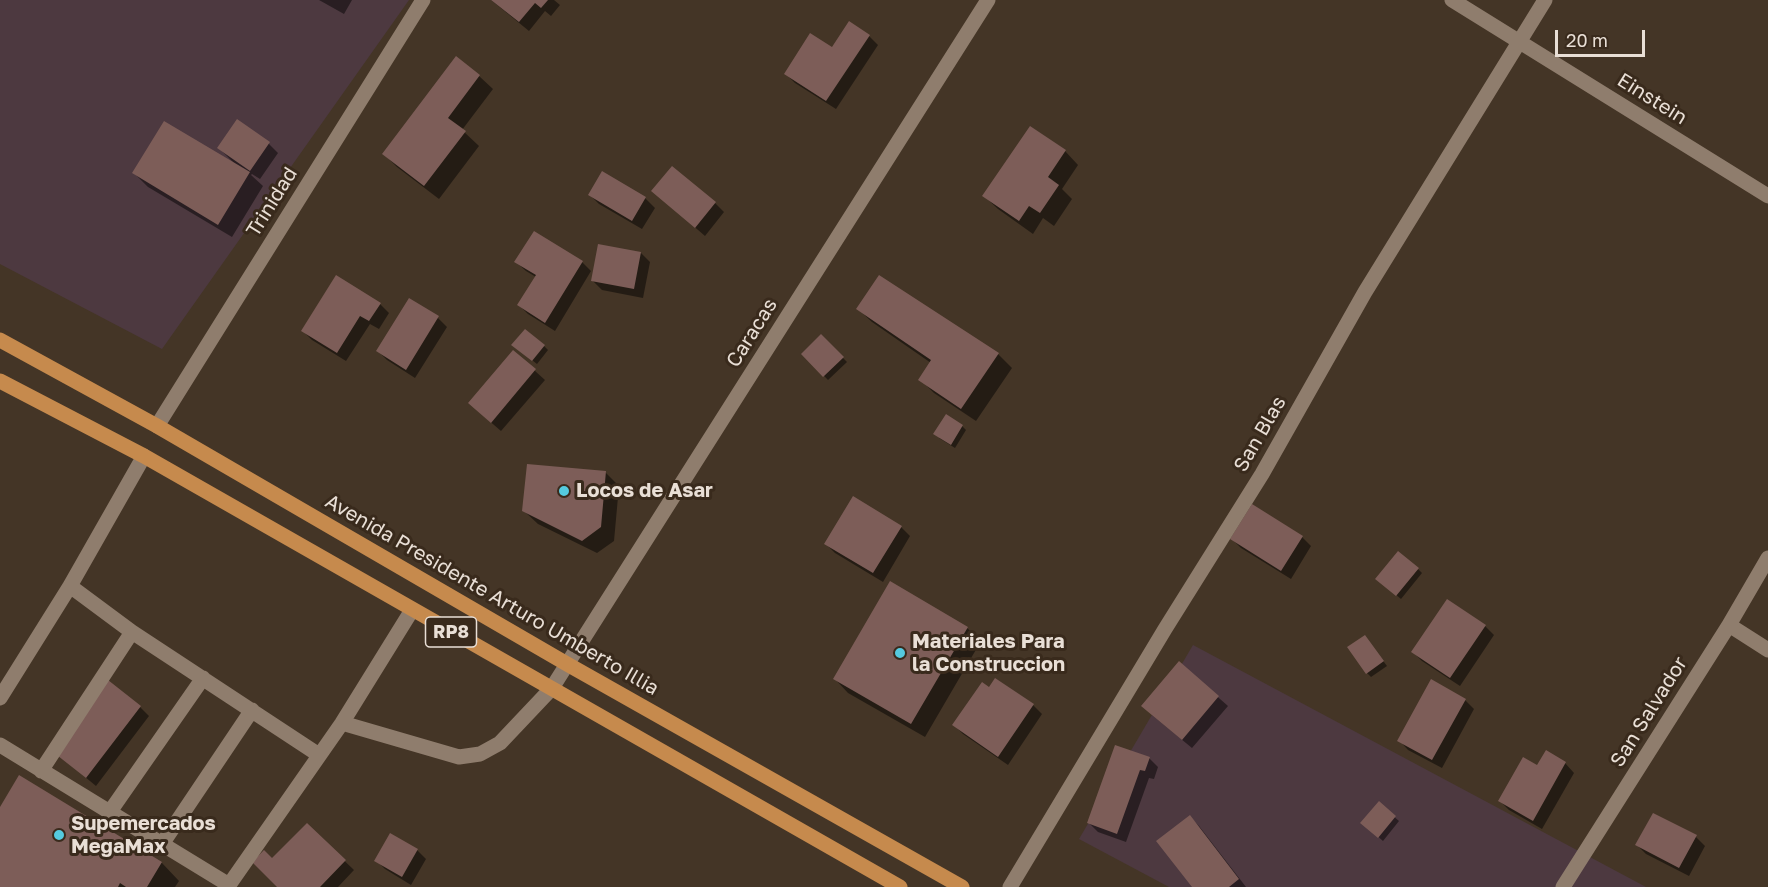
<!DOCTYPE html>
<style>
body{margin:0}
#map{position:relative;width:1768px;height:887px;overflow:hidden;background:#443526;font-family:"Golos Text",sans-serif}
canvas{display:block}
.scale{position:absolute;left:1555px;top:30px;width:90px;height:27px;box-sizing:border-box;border:3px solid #e9dfd6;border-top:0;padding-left:8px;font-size:18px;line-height:21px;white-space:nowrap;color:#e9dfd6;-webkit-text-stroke:4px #392a1c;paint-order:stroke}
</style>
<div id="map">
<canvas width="1768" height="887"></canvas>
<div class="scale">20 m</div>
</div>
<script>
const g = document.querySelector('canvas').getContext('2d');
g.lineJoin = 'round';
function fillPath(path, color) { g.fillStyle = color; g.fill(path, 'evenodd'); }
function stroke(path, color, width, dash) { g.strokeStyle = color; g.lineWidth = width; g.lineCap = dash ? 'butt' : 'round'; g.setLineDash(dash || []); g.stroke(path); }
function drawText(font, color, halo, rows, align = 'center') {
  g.font = font + ' "Golos Text",sans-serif'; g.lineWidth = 6; g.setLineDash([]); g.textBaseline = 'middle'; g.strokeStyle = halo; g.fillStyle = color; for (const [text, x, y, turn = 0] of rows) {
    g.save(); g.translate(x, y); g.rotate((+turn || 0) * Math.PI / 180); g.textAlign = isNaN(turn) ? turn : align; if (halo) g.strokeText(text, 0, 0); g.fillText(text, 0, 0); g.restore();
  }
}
fillPath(new Path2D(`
 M0,0h409l-247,349 -162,-85z
 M1193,645l453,242h-477l-90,-48z`), '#4d3940');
fillPath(new Path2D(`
 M319,0h33l-8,14z
 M491,0h63l6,5 -9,11 -6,-5 -16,20z
 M869,36l9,9 -42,64 -41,-26 -10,-10 47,-24z
 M479,76l14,13 -31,41 17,16 -40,53 -42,-32 -13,-13z
 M238,122l31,22 9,9 -18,26 -8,-5 -1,1 12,11 -31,51 -84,-50 -14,-14 99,-11 -14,-14z
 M1065,151l13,14 -16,24 10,10 -18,27 -11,-8 -10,16 -35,-25 -14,-13z
 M603,173l42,25 10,10 -13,21 -43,-25 -9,-9z
 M653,191l62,12 9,9 -19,24z
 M641,253l9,9 -7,36 -41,-8 -9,-9z
 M516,262h66l9,9 -36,60 -27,-17 -9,-9 17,-28 -10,-6z
 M380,304l9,9 -10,16 -9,-5 -24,37 -34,-21 -9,-9z
 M858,309l140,45 14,14 -36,53 -42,-28 -14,-14 11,-16 -59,-41z
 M438,318l9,9 -32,51 -28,-18 -9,-9z
 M821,336l26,26 -19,18 -25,-26z
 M544,346l4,4 -11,14 -19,-15z
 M514,352l31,28 -44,51 -22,-19z
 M962,426l4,4 -11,18 -16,-10z
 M605,472l14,14 -5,55 -17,12 -59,-29 -14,-13z
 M901,527l9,9 -27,46 -48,-29 -9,-9z
 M1302,537l9,9 -20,33 -50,-31 -9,-9z
 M1418,569l4,4 -21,26 -19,-16z
 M1485,626l9,9 -34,51 -38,-25 -9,-9z
 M967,628l14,13 -56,96 -77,-44 -13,-14z
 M1365,637l22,29 -16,11 -4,-4z
 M1179,663l49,43 -36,42 -40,-33z
 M1465,700l9,9 -32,59 -34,-18 -9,-10z
 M1033,705l9,9 -34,51 -45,-31 -9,-9z
 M140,707l9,9 -53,70 -41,-34z
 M1546,752l19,11 9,10 -32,56 -33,-19 -9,-9 38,-34z
 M1149,758l9,9 -4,12 -5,-1 -23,64 -28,-10 -9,-9z
 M20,777l142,86 17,18 -4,6h-175v-77z
 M1379,804l20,17 -16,20 -16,-14z
 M1190,817l9,9 47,61h-53z
 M307,825l47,45 -16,17h-59l-7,-27z
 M1696,837l9,9 -16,30 -43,-22 -9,-9z
 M417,850l9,9 -15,26 -26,-16 -9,-9z`), '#0007');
fillPath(new Path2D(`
 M491,0h57l-7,8 -6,-5 -16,19z
 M849,21l21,14 -44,66 -42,-27 26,-41 22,14z
 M456,56l24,19 -32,43 18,13 -42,55 -42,-32z
 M237,119l33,23 -20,29 -33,-23z
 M164,121l86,51 -32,53 -86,-52z
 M1030,126l36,24 -18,27 11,8 -19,28 -11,-7 -10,15 -37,-25z
 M672,166l44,36 -21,26 -44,-37z
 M602,171l44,26 -14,24 -44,-26z
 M534,231l49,30 -38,62 -28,-18 19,-30 -22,-13z
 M598,244l43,8 -7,37 -43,-8z
 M336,275l45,28 -12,18 -9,-5 -23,37 -36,-22z
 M879,275l120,78 -38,56 -43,-29 13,-20 -75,-51z
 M409,298l30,18 -33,54 -30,-19z
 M525,329l20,16 -13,16 -21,-16z
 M821,334l23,23 -21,20 -22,-23z
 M513,350l23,19 -45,54 -23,-20z
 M946,414l17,11 -12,20 -18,-11z
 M527,464l79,7 -5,56 -19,14 -60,-30z
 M853,496l49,30 -29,47 -49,-29z
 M1252,504l51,32 -22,35 -51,-32z
 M1398,551l21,17 -23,28 -21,-17z
 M890,581l78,46 -57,97 -78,-45z
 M1447,599l39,26 -36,53 -39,-26z
 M1365,635l19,26 -18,13 -19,-27z
 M1179,661l40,35 -37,44 -41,-34z
 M995,678l39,26 -36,53 -46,-32 30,-43 7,5z
 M1431,679l35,20 -34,61 -35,-19z
 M108,680l33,26 -55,72 -33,-26z
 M1115,745l35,12 -5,14 -5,-1 -23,64 -30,-11z
 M1546,750l20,12 -33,59 -35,-20 25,-44 14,8z
 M19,775l143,87 -15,25h-21l-6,-4 -2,4h-118v-80z
 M1379,801l17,15 -18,22 -18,-15z
 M1653,813l44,22 -18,33 -44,-23z
 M1190,815l49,64 -10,8h-37l-36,-46z
 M307,823l39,37 -26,27h-43l-25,-25 12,-12 8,8z
 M390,833l28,16 -16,28 -28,-16z`), '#7d5d58');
stroke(new Path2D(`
 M70,586l62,46 187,123
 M0,698l70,-112 74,-130
 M342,723l117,34 21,-3 20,-11 52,-55
 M0,745l229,140 113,-162 70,-113
 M41,771l91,-139
 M109,813l94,-135
 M162,844l90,-134`), '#8f7d6d', 15);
stroke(new Path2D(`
 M1452,0l316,196
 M157,426l266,-426
 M1729,625l39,25
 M552,688l436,-688
 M1010,887l155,-258 97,-155 103,-182 180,-292
 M1563,887l166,-262 39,-67`), '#8f7d6d', 15);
stroke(new Path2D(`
 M0,340l157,86 410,238 395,223
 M0,381l144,75 756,431`), '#c68a4d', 15);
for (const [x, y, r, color] of [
 [564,491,6,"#55cadf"],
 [900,653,6,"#55cadf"],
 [59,835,6,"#55cadf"]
]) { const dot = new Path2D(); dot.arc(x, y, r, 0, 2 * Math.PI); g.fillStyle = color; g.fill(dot); stroke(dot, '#392a1c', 2); }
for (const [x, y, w] of [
 [451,632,51]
]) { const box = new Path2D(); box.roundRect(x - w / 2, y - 15, w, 30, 4.5); g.fillStyle = '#392a1c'; g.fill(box); stroke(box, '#e9dfd6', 1.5); }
drawText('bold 18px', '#e9dfd6', null, [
 ["RP8",451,632]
]);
drawText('20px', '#e9dfd6', '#392a1c', [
 ["Einstein",1652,99,32],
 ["Trinidad",272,202,-58],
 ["Caracas",752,333,-58],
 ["San Blas",1260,434,-60],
 ["Avenida Presidente Arturo Umberto Illia",492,595,30],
 ["San Salvador",1649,712,-58]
]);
drawText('bold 20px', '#e9dfd6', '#392a1c', [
 ["Locos de Asar",576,491],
 ["Materiales Para",912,642],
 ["la Construccion",912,665],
 ["Supemercados",71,824],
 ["MegaMax",71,847]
], 'left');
</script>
